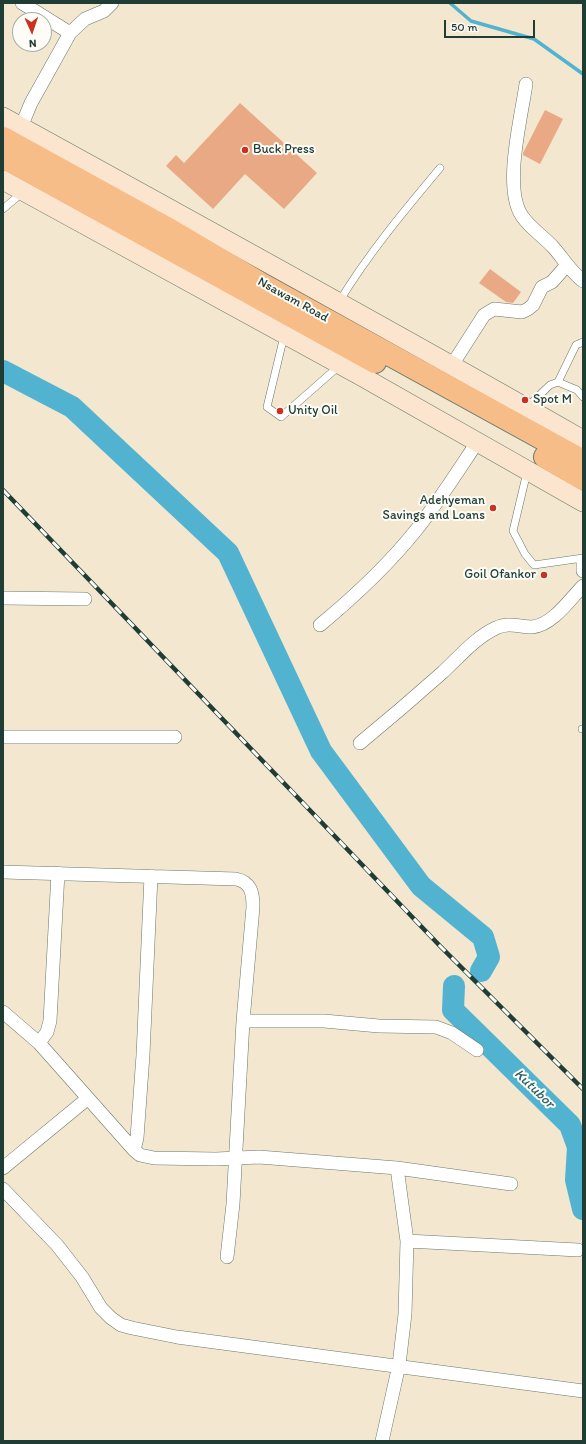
<!DOCTYPE html>
<style>
body{margin:0}
#map{position:relative;width:586px;height:1444px;overflow:hidden;background:#f3e7cf;font-family:Itim,sans-serif}
canvas{display:block}
.frame{position:absolute;inset:0;border:4px solid #1f3d34;pointer-events:none}
.north{position:absolute;left:12px;top:12px;width:40px;height:40px;box-sizing:border-box;background:#fdfcf7;border:1px solid #a4b0a9;border-radius:50%;rotate:177deg;font-size:11px;font-weight:700;line-height:16px;text-align:center;color:#1f3d34}
.north::after{content:'';display:block;margin:auto;width:14px;height:18px;background:#c8321e;clip-path:polygon(50% 0,100% 100%,50% 72%,0 100%)}
.scale{position:absolute;left:444px;top:20px;width:91px;height:18px;box-sizing:border-box;border:2px solid #1f3d34;border-top:0;padding-left:5px;font-size:12px;line-height:14px;white-space:nowrap;color:#1f3d34;-webkit-text-stroke:3px #fdfcf7;paint-order:stroke}
</style>
<div id="map">
<canvas width="586" height="1444"></canvas>
<div class="frame"></div>
<div class="north">N</div>
<div class="scale">50 m</div>
</div>
<script>
const g = document.querySelector('canvas').getContext('2d');
g.lineJoin = 'round';
function stroke(path, color, width, dash) { g.strokeStyle = color; g.lineWidth = width; g.lineCap = dash ? 'butt' : 'round'; g.setLineDash(dash || []); g.stroke(path); }
function fillPath(path, color) { g.fillStyle = color; g.fill(path, 'evenodd'); }
function drawText(font, color, halo, rows, align = 'center') {
  g.font = font + ' Itim,sans-serif'; g.lineWidth = 4; g.setLineDash([]); g.textBaseline = 'middle'; g.strokeStyle = halo; g.fillStyle = color; for (const [text, x, y, turn = 0] of rows) {
    g.save(); g.translate(x, y); g.rotate((+turn || 0) * Math.PI / 180); g.textAlign = isNaN(turn) ? turn : align; if (halo) g.strokeText(text, 0, 0); g.fillText(text, 0, 0); g.restore();
  }
}
stroke(new Path2D(`
 M450,3l21,18 63,18 49,35`), '#52b3d1', 3.5);
stroke(new Path2D(`
 M3,371l69,36 156,146 93,198 100,135 62,51 6,20 -8,14
 M454,986l-1,24 117,115 8,22 -2,33 7,29`), '#52b3d1', 22);
fillPath(new Path2D(`
 M240,103l77,70 -33,36 -39,-35 -32,35 -47,-43 10,-11 8,8z
 M545,110l18,9 -23,45 -17,-9v-2z
 M490,269l31,23 -8,11 -7,-1 -27,-19z`), '#e9a985');
const lane = new Path2D(`
 M3,209l20,-17
 M339,302c29,-48 65,-91 101,-134
 M284,336l-17,71 14,10 58,-51
 M558,382l18,-37 7,-3
 M527,407l23,-22 8,-3 19,8 6,7
 M527,472l-14,59 12,23 9,11 49,-7
 M582,729h1`);
const street = new Path2D(`
 M22,3l48,30
 M526,84c-5,35 -23,104 -4,132 8,12 21,20 31,31 10,11 17,24 30,34
 M21,127l10,-24 39,-70 15,-14 19,-8 8,-8
 M452,365l32,-50 10,-6 28,3 6,-3 5,-4 9,-18 10,-5 15,-17
 M583,562v9
 M3,598l82,1
 M320,625c35,-29 69,-61 97,-96 22,-28 41,-58 61,-88
 M3,737h172
 M360,743c28,-23 56,-47 83,-71 16,-15 33,-35 53,-44 12,-6 24,-1 36,-1 21,-2 38,-28 51,-41
 M3,872l233,7c15,3 17,14 17,28l-10,114 -10,183 -6,53
 M3,1012l36,31 95,107 6,5 14,3 62,1 43,-2 138,11 114,16
 M243,1021h81l55,5 57,1 16,6 25,17
 M39,1043l8,-11 3,-11 8,-148
 M134,1150l3,-12 6,-83 8,-179
 M3,1168l84,-69
 M3,1189l54,56 25,32 19,31 10,10 10,7 11,3 45,9 406,54
 M407,1241l171,9
 M382,1441l17,-76 6,-51 2,-73 -10,-73`);
const secondary = new Path2D(`
 M3,117c194,107 388,213 580,323
 M3,180l358,196 222,126`);
const highway = new Path2D(`
 M3,138l169,93 93,55 318,175
 M3,157l372,205
 M545,457l38,22`);
stroke(lane, '#69786a', 8);
stroke(street, '#69786a', 14);
stroke(secondary, '#69786a', 20);
stroke(highway, '#69786a', 24);
stroke(lane, '#fff', 7);
stroke(street, '#fff', 13);
stroke(secondary, '#fce5cf', 19);
stroke(highway, '#f7bd88', 22);
const rail = new Path2D(`
 M3,490l437,456 143,143`);
stroke(rail, '#1f3d34', 4.5);
stroke(rail, '#fdfcf7', 3, [9]);
for (const [x, y, r, color] of [
 [245,150,4,"#c8321e"],
 [525,400,4,"#c8321e"],
 [280,411,4,"#c8321e"],
 [493,508,4,"#c8321e"],
 [544,575,4,"#c8321e"]
]) { const dot = new Path2D(); dot.arc(x, y, r, 0, 2 * Math.PI); g.fillStyle = color; g.fill(dot); stroke(dot, '#fdfcf7', 1.5); }
drawText('13px', '#1f3d34', '#fdfcf7', [
 ["Buck Press",253,150],
 ["Spot M",533,400],
 ["Unity Oil",288,411],
 ["Adehyeman",485,501,"right"],
 ["Savings and Loans",485,516,"right"],
 ["Goil Ofankor",536,575,"right"]
], 'left');
drawText('13px', '#1f3d34', '#fdfcf7', [
 ["Nsawam Road",293,300,29]
]);
drawText('italic 14px', '#2e6063', '#fdfcf7', [
 ["Kutubor",534,1089,44]
]);
</script>
